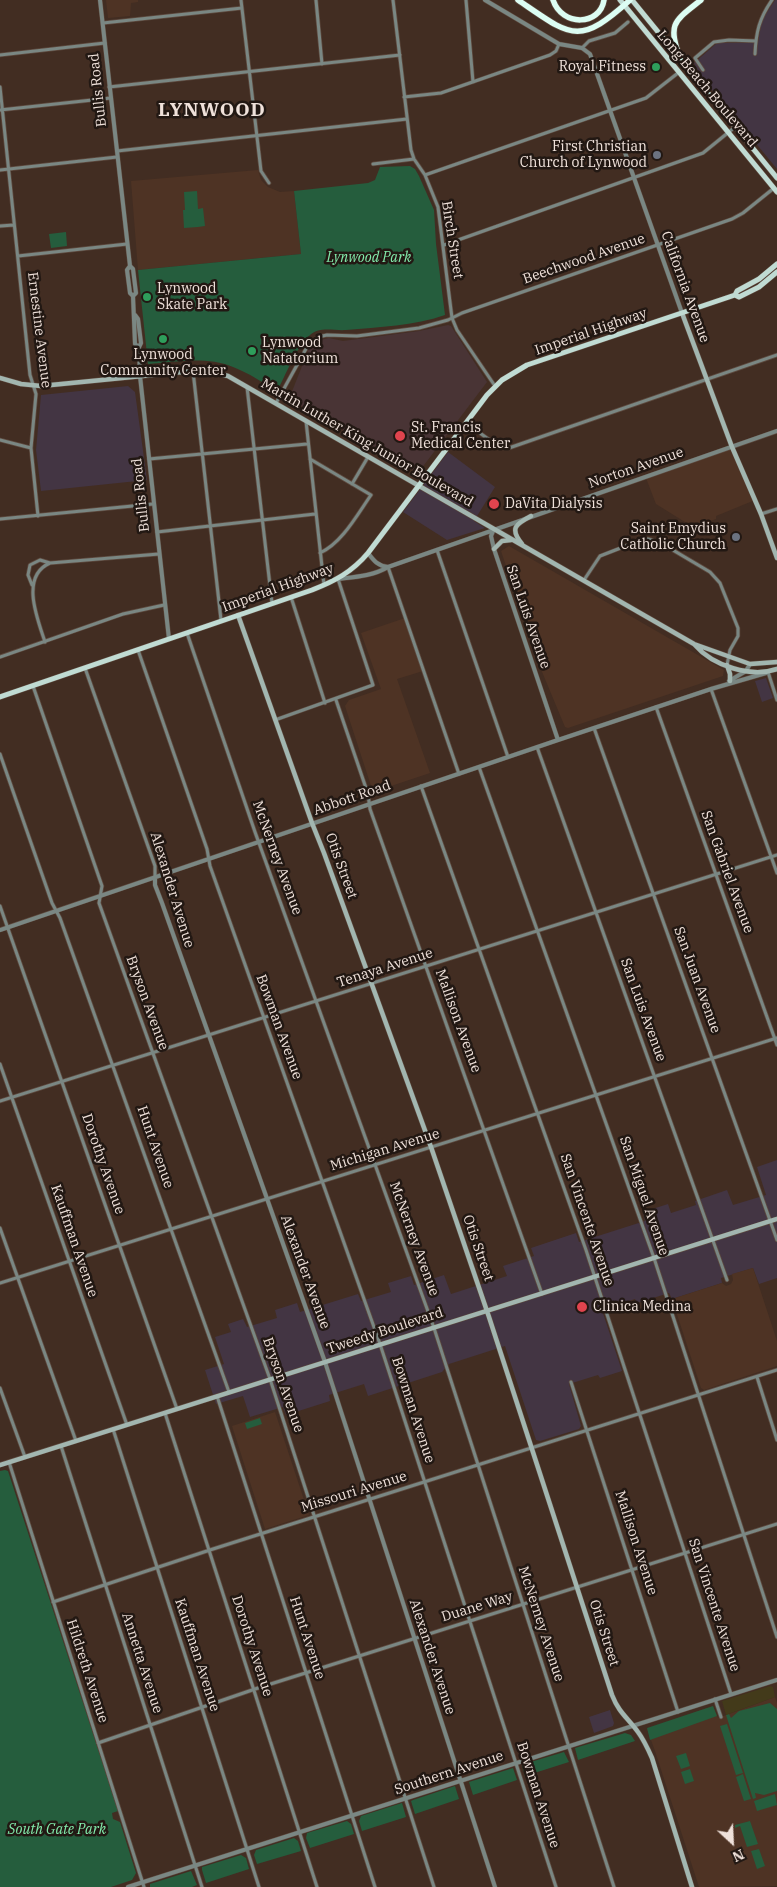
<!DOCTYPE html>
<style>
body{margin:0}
#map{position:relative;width:777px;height:1887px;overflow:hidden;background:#422d22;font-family:"IBM Plex Serif",serif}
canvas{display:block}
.north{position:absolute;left:707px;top:1817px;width:50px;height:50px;-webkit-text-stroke:4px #221813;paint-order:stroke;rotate:155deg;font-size:14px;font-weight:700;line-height:20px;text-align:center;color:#efe1da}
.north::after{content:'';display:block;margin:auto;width:18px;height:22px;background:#efe1da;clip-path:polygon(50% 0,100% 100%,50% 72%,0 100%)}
</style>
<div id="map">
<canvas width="777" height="1887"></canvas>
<div class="north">N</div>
</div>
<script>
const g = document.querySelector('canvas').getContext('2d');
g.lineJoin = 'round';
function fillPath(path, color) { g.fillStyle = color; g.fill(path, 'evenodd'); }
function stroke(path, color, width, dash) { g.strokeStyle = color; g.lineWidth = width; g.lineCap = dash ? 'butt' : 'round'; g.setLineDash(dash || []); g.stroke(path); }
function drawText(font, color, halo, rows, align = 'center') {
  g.font = font + ' "IBM Plex Serif",serif'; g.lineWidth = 5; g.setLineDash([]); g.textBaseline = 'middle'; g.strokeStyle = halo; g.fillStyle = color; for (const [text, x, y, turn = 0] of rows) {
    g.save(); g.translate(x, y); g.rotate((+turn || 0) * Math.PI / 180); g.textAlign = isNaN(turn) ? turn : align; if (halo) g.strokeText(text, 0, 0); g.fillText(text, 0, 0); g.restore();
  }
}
fillPath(new Path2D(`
 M775,0h2v169l-74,-90 -9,-16 23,-20 41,-1 4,-22z
 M128,386l7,6 12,88 -106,11 -5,-41 5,-55z
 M448,452l47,35 -21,34 11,7 -38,12 -44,-28z
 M766,678l7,20 -11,4 -7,-21z
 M777,1160v118l-18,6 -6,-16 -32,10 1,5 -50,16 -3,-6 -32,10 -2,-4 -33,11 20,61 -22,7 -2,-3 -29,9 12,42 -2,3 -39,12 -4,-1 -31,-94 -56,18 -7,8 -74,24 -4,-12 -35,11 1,6 -44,14 -3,-8 -33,10 -7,-21 -27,8 -11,-34 19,-6 -9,-27 16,-5 -3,-8 15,-5 4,8 30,-9 -2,-8 22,-7 3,9 58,-18 3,7 30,-9 -3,-9 23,-7 3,9 30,-10 7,19 56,-18 -4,-10 31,-10 -3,-8 45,-15 3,9 66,-21 -2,-9 25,-8 3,9 25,-8 -1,-4 32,-11 6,15 33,-10 -9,-28z
 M610,1710l4,13 -1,3 -19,7 -5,-16z`), '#433543');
fillPath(new Path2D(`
 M106,0h32v2l-7,1 -1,13 -22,2z
 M258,170l3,10 7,7 12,5 14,-1 7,63 -163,16 -7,-89z
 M731,447l24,53 -39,16v3l-23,8 -37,-23 -10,-26z
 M509,546l215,124 -1,6 -155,52 -3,-1 -25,-60 -39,-116z
 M405,618l18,53 -26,8 33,94 -57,19 -28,-86 4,-6 32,-11 -20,-56z
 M753,1268l24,73v25l-73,24 -3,-2 -29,-89 50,-16 4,3 5,-2 2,-4 -1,-6z
 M275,1412l34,103 -44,14 -33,-103z
 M775,1697l2,6v183l-78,1 -44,-136 -8,-22 66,-23 5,12z`), '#4e3324');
fillPath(new Path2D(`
 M448,325l3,1 36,56 -69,91 -129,-74 19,-48 3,-5 9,-6 9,-2 14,3 76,-10z`), '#493435');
fillPath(new Path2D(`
 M410,166l5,3 4,7 15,34 2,34 9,71c-31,11 -66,12 -99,15 -12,1 -26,-4 -36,5 -14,12 -24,40 -33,56 -14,-8 -28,-18 -44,-24 -27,-11 -57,-5 -85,-3l-10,-94 163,-16 -7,-63 74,-8 7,-3 5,-13z
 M197,191l1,18 5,-1 2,18 -7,1 -2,-18 2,18 -14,1 -1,-18h2l-1,-18z
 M66,232l1,14 -16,2 -2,-14z
 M260,1418l2,6 -15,5 -2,-6z
 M5,1470l3,1 110,340 -6,2 1,6 7,3 16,51 -4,7 -21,7h-111v-416z
 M770,1703l7,6v82l-13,4 -9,-2 1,5 -3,1 -27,-84 3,-1 2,4 8,-7z
 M713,1706l4,10 -67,24 -3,-12z
 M727,1724l16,49 -7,2 -16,-49z
 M625,1733l6,2 4,6 -57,19 -3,-12z
 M564,1752l5,10 -44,14 -3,-10 2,-2z
 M686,1753l4,13 -9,3 -5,-13z
 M513,1768l4,12 -44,15 -4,-13z
 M690,1769l4,12 -9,3 -4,-12z
 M743,1774l8,25 -7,2 -8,-24z
 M455,1786l4,13 -44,15 -4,-13 2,-1z
 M775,1794l2,11 -20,6 -3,-10z
 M402,1803l4,14 -44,14 -3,-10 2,-5z
 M347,1821l4,3 3,10 -44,14 -4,-10 1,-5z
 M750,1821l8,23 -11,3 -7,-21 -5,2v-3z
 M294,1838l4,3 3,10 -44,13 -3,-9 2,-5z
 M759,1849l6,17 -8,3 -6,-18z
 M241,1855l5,3 3,11 -43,14 -4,-13v-3z
 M191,1871l6,14 -5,2h-42v-3z`), '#255d3d');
fillPath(new Path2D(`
 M770,1686l3,1 2,10 -49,18 -4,-14z`), '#433a1a');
const minor = new Path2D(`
 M241,0l20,171 8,12
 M316,0l6,64
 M393,0l18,150 3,9 11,16 13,32 14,111 5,12 38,56
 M466,0l7,82
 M103,23l139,-15
 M582,48l7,-7 26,-8 13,-11
 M755,54c1,-22 4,-35 17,-54
 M0,55l105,-12
 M703,70l-8,-12 19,-16 15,-2 27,1
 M0,87l30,288 6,19 -5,54 7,68
 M109,87l291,-32
 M404,97l37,-4 109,-38 6,-4 3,-7
 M0,110l111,-12
 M117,151l290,-32
 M373,164l41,-5
 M0,170l117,-13
 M425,175l221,-77 32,-25
 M0,226l14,-1
 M444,245l259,-92 32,-26
 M18,256l109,-12
 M193,371l28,249
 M247,387l25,216
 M276,403l31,-56 11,-10 9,-2 30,1 62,-8 29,-8 14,-7 270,-94 11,-6 31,-25
 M306,421l18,164
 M466,423l32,23 5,2h6l268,-93
 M0,440l31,8
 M149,459l158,-15
 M310,459l61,36c-14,20 -29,48 -51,58
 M352,484l16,-27
 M761,514l16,-5
 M0,519l153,-15
 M157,532l158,-18
 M437,550l71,207
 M388,567l71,207
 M584,580l16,-24 36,-14 12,-3 13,4 49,29 10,11 18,45v8l-8,14 -3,15
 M32,585l-4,-10 2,-10 10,-5 10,3
 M291,597l34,106
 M187,633l68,199 179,496 180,559
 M45,642c-8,-24 -25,-66 5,-79l109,-9
 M138,650l69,199 3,17 170,478 176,543
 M0,657l123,-43 41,-9
 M85,668l70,198v11
 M768,672l9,28
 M33,686l69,200 -3,17 171,476 164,508
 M711,689l66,184
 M336,700l32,94 2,15 172,485
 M656,707l121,338
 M275,720l98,-35 -35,-106
 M594,728l183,512
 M537,747l190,533
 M0,754l52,149 8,15 169,474
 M479,767l175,491 123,379
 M421,786l165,464 145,444
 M0,906l177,503
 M0,1064l127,361
 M0,1101l777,-246
 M0,1228l76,213
 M0,1283l777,-245
 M757,1377l20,63
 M571,1382l107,330
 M0,1388l25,69
 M217,1396l158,491
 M165,1413l152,474
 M113,1429l146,458
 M61,1446l141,441
 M9,1462l135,425
 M53,1602l160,-53 564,-179
 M715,1699l6,18
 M98,1743l160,-55 519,-164`);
const tertiary = new Path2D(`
 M100,0l30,266 3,3 3,24 -3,3
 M485,0l74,44 23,4 8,6 92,259
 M130,266l-3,4 3,23 3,3 2,48 4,3
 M135,315l3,4 3,24 -2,4 1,29 29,263
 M494,529l-3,7 3,13 64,191
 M368,553c6,8 10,13 20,14
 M338,579c17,-2 35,-3 50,-12l389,-136
 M729,681l17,-10 4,-7
 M155,877v8l7,18 163,459 170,525
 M0,930l558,-190 153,-51 55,-16
 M128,1887l649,-207`);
const secondary = new Path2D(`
 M682,313l50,134 29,67 16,44
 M0,378l21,6 20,2 152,-15 18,1 17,4 466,268 56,20 27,-2
 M522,544c-13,-16 -6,-20 9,-28
 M494,549l8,-8 9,-1
 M238,615l74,208 12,30 107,294 58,170 123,378c7,18 16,23 26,37 6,8 10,17 14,26l40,129
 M695,645c18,21 56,33 82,24
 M727,665l3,9v7
 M0,1465l777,-246`);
const primary = new Path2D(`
 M620,0l157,192
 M632,0l145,178
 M735,295l2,-4 22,-12 18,-15
 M0,697l312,-107c23,-9 40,-18 56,-37l119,-158 15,-15 25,-15 208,-70 4,2 20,-10 18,-15`);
const motorway = new Path2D(`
 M518,0c53,36 60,47 112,0
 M553,0c9,27 47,26 51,0
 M680,59c-12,-36 -7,-37 21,-59`);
stroke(minor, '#5e4a3f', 4.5);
stroke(tertiary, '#5e4a3f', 5);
stroke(secondary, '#5e4a3f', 5.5);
stroke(primary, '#5e4a3f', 6);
stroke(motorway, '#5e4a3f', 7);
stroke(minor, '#7a8783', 3);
stroke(tertiary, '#7a8783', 4);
stroke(secondary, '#a2b6b0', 4.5);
stroke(primary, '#c0dbd3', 5);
stroke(motorway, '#dcfdf3', 5.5);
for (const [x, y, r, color] of [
 [656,67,5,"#2e9e5b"],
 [657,155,5,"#6b7280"],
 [147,297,5,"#2e9e5b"],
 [163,339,5,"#2e9e5b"],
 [252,351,5,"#2e9e5b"],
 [400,436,6,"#e0444e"],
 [494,504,6,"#e0444e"],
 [736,537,5,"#6b7280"],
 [582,1307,6,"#e0444e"]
]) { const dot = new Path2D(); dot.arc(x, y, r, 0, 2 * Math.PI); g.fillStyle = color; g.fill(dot); stroke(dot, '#221813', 2); }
drawText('14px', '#efe1da', '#221813', [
 ["Royal Fitness",646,67,"right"],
 ["First Christian",647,147,"right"],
 ["Church of Lynwood",647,163,"right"],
 ["Lynwood",157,289],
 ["Skate Park",157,305],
 ["Lynwood",262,343],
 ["Natatorium",262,359],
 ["Lynwood",163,355,"center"],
 ["Community Center",163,371,"center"],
 ["St. Francis",411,428],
 ["Medical Center",411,444],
 ["DaVita Dialysis",505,504],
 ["Saint Emydius",726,529,"right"],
 ["Catholic Church",726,545,"right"],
 ["Clinica Medina",593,1307]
], 'left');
drawText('14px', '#efe1da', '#221813', [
 ["Long Beach Boulevard",707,89,50],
 ["Bullis Road",98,90,-96],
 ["Birch Street",452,240,81],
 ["Beechwood Avenue",584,259,-19],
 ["California Avenue",685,287,70],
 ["Ernestine Avenue",39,330,83],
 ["Imperial Highway",591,332,-19],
 ["Martin Luther King Junior Boulevard",367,443,30],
 ["Norton Avenue",636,468,-19],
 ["Bullis Road",141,495,-96],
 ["Imperial Highway",278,588,-20],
 ["San Luis Avenue",528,617,71],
 ["Abbott Road",352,798,-19],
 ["McNerney Avenue",277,858,70],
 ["Otis Street",341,866,70],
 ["San Gabriel Avenue",727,872,70],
 ["Alexander Avenue",172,890,73],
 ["Tenaya Avenue",385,968,-18],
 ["San Juan Avenue",697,980,70],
 ["Bryson Avenue",147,1003,70],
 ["San Luis Avenue",643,1010,70],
 ["Mallison Avenue",458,1021,70],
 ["Bowman Avenue",279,1027,70],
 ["Hunt Avenue",155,1147,71],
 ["Michigan Avenue",385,1150,-17],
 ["Dorothy Avenue",103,1164,71],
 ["San Miguel Avenue",644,1196,71],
 ["San Vincente Avenue",587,1220,71],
 ["McNerney Avenue",414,1239,70],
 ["Kauffman Avenue",74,1241,71],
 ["Otis Street",478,1248,71],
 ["Alexander Avenue",305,1272,70],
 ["Tweedy Boulevard",385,1331,-18],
 ["Bryson Avenue",283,1385,71],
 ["Bowman Avenue",413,1410,72],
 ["Missouri Avenue",354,1492,-17],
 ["Mallison Avenue",636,1543,72],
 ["San Vincente Avenue",714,1605,72],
 ["Duane Way",477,1607,-17],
 ["McNerney Avenue",541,1624,72],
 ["Otis Street",604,1633,72],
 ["Hunt Avenue",307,1638,72],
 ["Dorothy Avenue",252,1646,72],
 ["Kauffman Avenue",197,1655,72],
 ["Alexander Avenue",432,1657,72],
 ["Annetta Avenue",142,1663,72],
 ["Hildreth Avenue",87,1671,72],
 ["Southern Avenue",449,1773,-18],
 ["Bowman Avenue",538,1795,72]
]);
drawText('italic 14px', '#83ecac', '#221813', [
 ["Lynwood Park",369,258],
 ["South Gate Park",57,1830]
]);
g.letterSpacing = '1px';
drawText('bold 19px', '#efe1da', '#221813', [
 ["LYNWOOD",212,111]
]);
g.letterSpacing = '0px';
</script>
